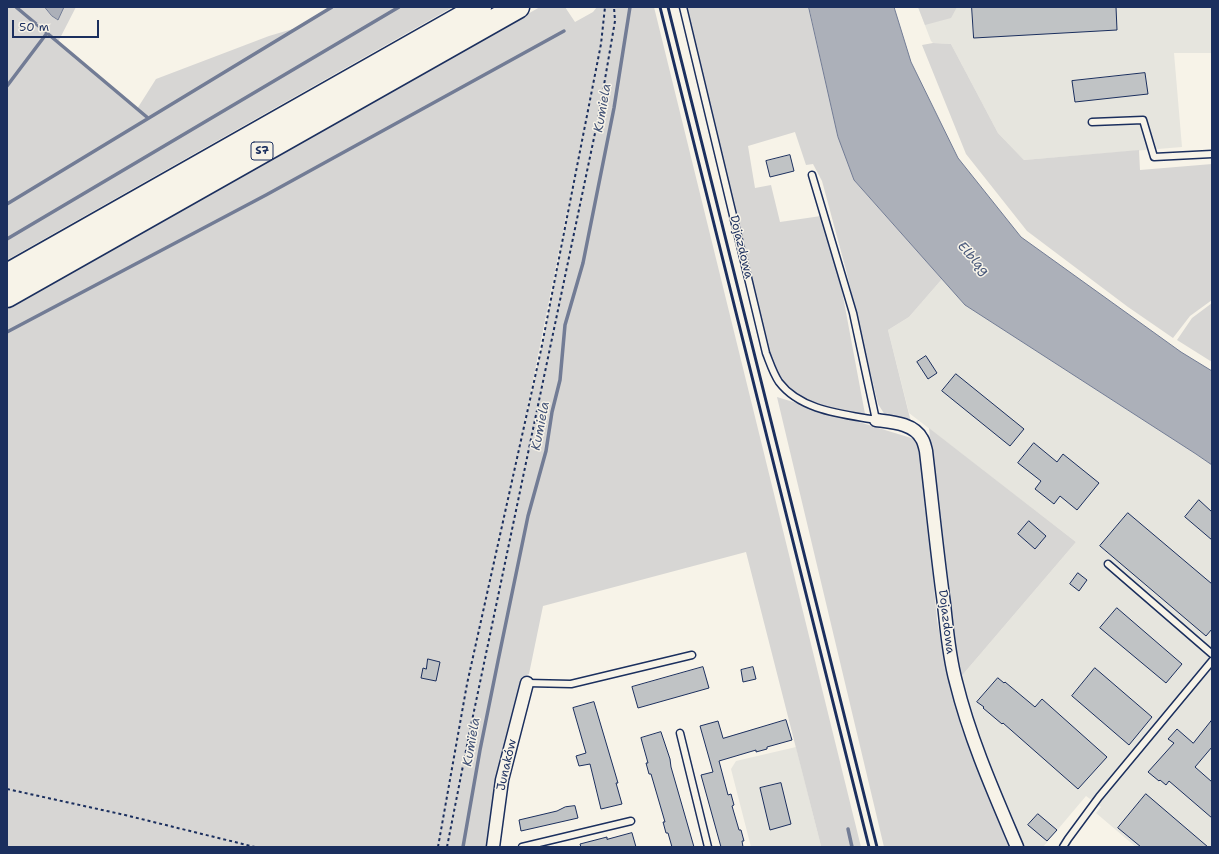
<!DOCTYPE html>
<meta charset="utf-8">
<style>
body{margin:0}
#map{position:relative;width:1219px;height:854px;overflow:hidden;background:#f7f3e8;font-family:"Shantell Sans",sans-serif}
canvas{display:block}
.frame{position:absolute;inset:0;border:8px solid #1b2f5e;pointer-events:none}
.scale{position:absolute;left:12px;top:20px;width:87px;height:18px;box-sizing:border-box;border:2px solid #1b2f5e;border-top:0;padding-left:5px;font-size:12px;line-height:14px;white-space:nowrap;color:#1b2f5e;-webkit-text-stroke:3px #f7f3e8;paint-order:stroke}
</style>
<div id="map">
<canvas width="1219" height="854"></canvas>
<div class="frame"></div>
<div class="scale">50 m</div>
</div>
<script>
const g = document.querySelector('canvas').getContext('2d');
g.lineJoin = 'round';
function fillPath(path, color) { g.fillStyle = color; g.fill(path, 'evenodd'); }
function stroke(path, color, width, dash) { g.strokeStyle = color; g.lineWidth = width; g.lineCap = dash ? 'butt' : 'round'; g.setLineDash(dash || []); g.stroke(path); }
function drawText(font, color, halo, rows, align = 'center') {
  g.font = font + ' "Shantell Sans",sans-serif'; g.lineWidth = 3; g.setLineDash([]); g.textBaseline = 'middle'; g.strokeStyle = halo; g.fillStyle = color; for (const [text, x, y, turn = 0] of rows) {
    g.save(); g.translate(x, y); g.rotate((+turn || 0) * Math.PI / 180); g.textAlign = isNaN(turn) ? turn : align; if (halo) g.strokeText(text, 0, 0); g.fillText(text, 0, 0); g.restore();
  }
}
fillPath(new Path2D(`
 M918,7h294v46h-38l8,94 -158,13 -26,-27 -47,-89 -18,-1 -2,-2z
 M942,279l23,26 231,149 16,11v382h-76l-40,-34 5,-6 -15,-11 -43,51h-22l-27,-65 -35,-103 117,-137 -167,-129 -21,-83 21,-13z
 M796,747l25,99 -70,1 -20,-78 5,-8z`), '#e6e5de');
fillPath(new Path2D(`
 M7,7h38l7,9 5,4 7,-13h12l-18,35 79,67 19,-30 113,-43 27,-8 36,-21h121l-446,253z
 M540,7h25l10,15 18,-10 4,-5h57l207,840h-42l2,-1 -75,-294 -203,54 -14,68 -7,3 -25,105 -9,65h-481v-538zM575,172l-34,178 -18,81v-1z
 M686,7h123l45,173 88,99 -33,38 -21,13 23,92 -26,-7 -7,-11 -32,-134 -24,-89 -9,-17 -7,1 -11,-33 -47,14 7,42 16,-3 9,37 41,-6 21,75 23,123c-31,-2 -60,-9 -81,-33 -2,-3 -6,-6 -8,-10 -2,-5 -4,-11 -7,-17z
 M918,7h39l-6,11 -26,7z
 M933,43l18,1 47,89 26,27 115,-10 1,20 72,-6v136l-22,16 -17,22 -45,-31 -101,-76 -61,-77 -44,-109z
 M1212,303v59l-35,-22 15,-22z
 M777,397l144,44 16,179 10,54 14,53 45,113 4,7h-126z
 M929,428l147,114 -117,137 -9,-51z`), '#d7d6d4');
const water = new Path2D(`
 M45,7h19l-6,13 -6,-4z
 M809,7h85l17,55 47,96 63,79 160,115 31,19v94l-16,-11 -231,-149 -111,-125 -16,-43z`);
fillPath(water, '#acb0b9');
stroke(water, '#727c95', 1);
stroke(new Path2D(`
 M16,7l132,111
 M7,86l40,-53
 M7,204l325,-197
 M7,239l392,-232
 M7,332l259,-137 298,-164
 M848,829l4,18
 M463,847l17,-97 18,-89 30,-145 18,-65 6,-39 8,-32 5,-55 18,-62 31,-155 16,-101`), '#727c95', 3.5);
const building = new Path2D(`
 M972,7h144l1,23 -143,8z
 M1145,73l3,21 -73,8 -3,-21z
 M790,155l4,16 -24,6 -4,-16z
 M926,356l11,17 -9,6 -11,-17z
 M956,374l68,55 -14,17 -68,-55z
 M1034,443l23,19 6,-8 36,29 -22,27 -17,-14 -6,8 -19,-15 6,-8 -23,-18z
 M1199,500l13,12v28l-27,-23z
 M1128,513l84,71v45l-6,7 -106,-90z
 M1029,521l17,15 -11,13 -17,-15z
 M1078,573l9,7 -8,11 -9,-7z
 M1117,608l65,56 -16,19 -66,-55z
 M428,659l12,3 -4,19 -15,-3 2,-10 3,1z
 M703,667l6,21 -71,20 -6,-21z
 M753,667l3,12 -13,3 -2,-12z
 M1095,668l57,49 -23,28 -57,-49z
 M998,678l6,5 1,-1 30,25 7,-8 65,58 -29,32 -75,-66 -1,1 -19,-16 1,-1 -7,-5z
 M594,702l24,81h-2l6,21 -21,5 -11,-45 -11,2 -3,-10 10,-3 -13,-45z
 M786,720l6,20 -25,7v2l-11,3v-2l-37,11 9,34 3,-1 3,11 -2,1 7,24h2l3,11h-2l1,6h-22l-20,-72 12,-3 -13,-46 18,-5 5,17z
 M1212,720v27l-17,20 17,15v36l-43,-37 -3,4 -6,-5 -1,1 -11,-9 26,-29 -6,-4 9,-10 16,14z
 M661,732l9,27 1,8 23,80h-22l-4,-14h-2l-3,-11h2l-14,-48h-2l-3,-11h2l-7,-25z
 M781,783l10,41 -21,6 -10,-42z
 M1146,794l62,53h-67l-23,-19z
 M575,806l3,12 -57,13 -2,-11 38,-9 8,-4z
 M1038,814l19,16 -10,11 -19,-16z
 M632,833l4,14h-55l-1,-3 27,-7v2z`);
fillPath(building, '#c0c3c5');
stroke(building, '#1b2f5e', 1);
const service = new Path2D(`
 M683,7l83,346c4,10 7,20 13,29 22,29 64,32 97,38l-23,-107 -41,-138
 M1092,122l51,-2 11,37 58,-3
 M1108,564l104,90
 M527,683l44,1 121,-29
 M680,733l28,114
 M522,847l109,-26
 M1063,847l5,-8 31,-42 113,-136`);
const minor = new Path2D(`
 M876,420c15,2 38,3 46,19 2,3 3,8 4,12 6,51 11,102 18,153 3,27 5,53 12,78 14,57 38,111 61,165
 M493,847l9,-67 25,-97`);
const motorway = new Path2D(`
 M7,275l473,-268
 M7,296l511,-289`);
stroke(service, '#1b2f5e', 9);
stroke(minor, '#1b2f5e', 15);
stroke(motorway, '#1b2f5e', 25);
stroke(new Path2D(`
 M7,789l118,26 130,32
 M438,847l29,-163 74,-334 60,-306 4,-37
 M447,847l22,-112 130,-621 16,-93 -1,-14`), '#1b2f5e', 2, [3, 3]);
stroke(service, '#f7f3e8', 6);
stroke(minor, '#f7f3e8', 12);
stroke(motorway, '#f7f3e8', 22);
stroke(new Path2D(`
 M660,7l209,840
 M668,7l209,840`), '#1b2f5e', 3);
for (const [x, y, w] of [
 [262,151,22]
]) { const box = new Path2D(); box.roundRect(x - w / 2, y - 9, w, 18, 3); g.fillStyle = '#f7f3e8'; g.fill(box); stroke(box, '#1b2f5e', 1); }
drawText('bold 11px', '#1b2f5e', null, [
 ["S7",262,151]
]);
drawText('12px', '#1b2f5e', '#f7f3e8', [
 ["Dojazdowa",741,247,76],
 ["Dojazdowa",946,622,83],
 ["Junaków",507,765,-77]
]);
drawText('italic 13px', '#465679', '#f7f3e8', [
 ["Kumiela",603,108,-80],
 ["Elbląg",973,259,48],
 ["Kumiela",541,426,-79],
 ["Kumiela",472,742,-80]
]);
</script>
